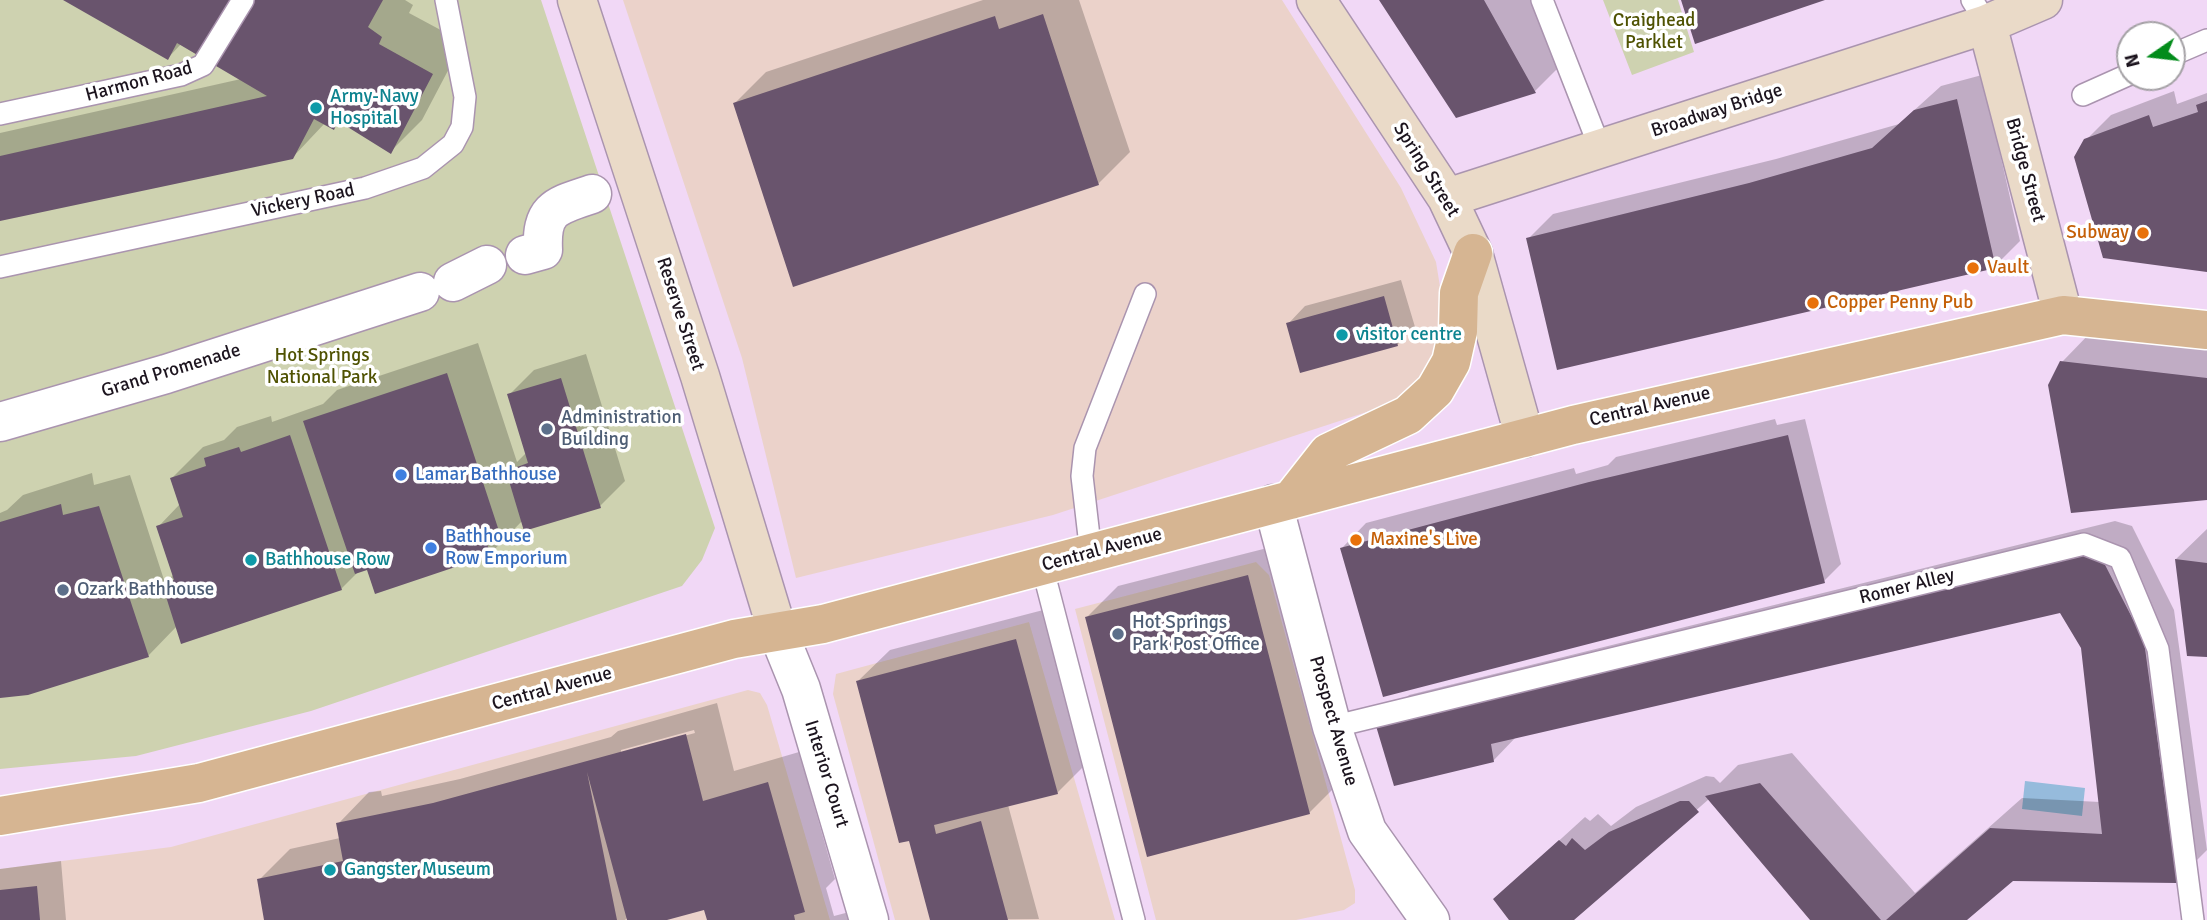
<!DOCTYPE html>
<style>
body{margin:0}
#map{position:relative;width:2207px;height:920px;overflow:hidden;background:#f1d8f6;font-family:Signika,sans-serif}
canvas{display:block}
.north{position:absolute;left:2116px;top:21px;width:70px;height:70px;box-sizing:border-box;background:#fff;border:2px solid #a4a1a5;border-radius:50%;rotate:256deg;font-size:19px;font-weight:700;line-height:28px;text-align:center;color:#1c141e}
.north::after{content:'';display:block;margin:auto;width:24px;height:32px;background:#038c1b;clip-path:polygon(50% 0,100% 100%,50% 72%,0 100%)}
</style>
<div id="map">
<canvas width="2207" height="920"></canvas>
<div class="north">N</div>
</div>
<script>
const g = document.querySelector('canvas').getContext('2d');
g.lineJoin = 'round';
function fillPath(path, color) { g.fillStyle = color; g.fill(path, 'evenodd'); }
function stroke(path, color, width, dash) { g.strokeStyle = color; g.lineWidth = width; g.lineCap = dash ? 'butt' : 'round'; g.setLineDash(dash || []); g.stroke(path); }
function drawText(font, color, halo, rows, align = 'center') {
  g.font = font + ' Signika,sans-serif'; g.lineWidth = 7; g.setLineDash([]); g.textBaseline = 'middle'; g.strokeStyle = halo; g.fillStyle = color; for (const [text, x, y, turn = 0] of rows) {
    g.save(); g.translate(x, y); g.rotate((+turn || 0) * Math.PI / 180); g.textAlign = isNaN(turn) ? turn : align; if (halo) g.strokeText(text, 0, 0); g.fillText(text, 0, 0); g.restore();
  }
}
fillPath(new Path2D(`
 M623,0h659l119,188 35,74 13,80 -31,48 -42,19 -323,106 -257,63 -54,-220z
 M1256,562l13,13 86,315v13l-11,7 -48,10h-140l-81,-311z
 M1029,622l86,298h-220l-62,-226 3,-20z
 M748,690l12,3 7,12 63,215h-830v-51l171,-22z`), '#ebd2ca');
fillPath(new Path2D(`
 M0,0h541l174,528 -13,32 -20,26 -371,125 -175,45 -136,13z
 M1603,0h75l16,52 -62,23z`), '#ced2b0');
fillPath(new Path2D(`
 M2025,781l60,7 -3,28 -60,-7z`), '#96bbdc');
fillPath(new Path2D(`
 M66,0h339l8,5 -4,8 54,29 -41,78 -31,31 -51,-30 -6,7 -9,-5 -33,35 -292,62v-87l241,-54 -60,-35 -13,14z
 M983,0h96l51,152 -32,32 -363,-81 31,-31z
 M1381,0h152l33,60 -31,31z
 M1982,75l38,166 -25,25 -467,-27 25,-25 223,-55 123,-35 42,-38z
 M2174,91l3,13 30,-11v178l-121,-131 25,-25z
 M1401,280l14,47 -18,18 -109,-21 17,-18z
 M2093,330l114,13v155l-145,-136z
 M478,343l39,119 10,-10 -18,-57 25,-25 52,-16 39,127 -25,25 -77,14 -33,34 -122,14 -9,3 -18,18 -164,37 -29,30 -148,41v-184l7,-3 16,-15 69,-22 2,12 36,-10 35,108 9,-9 -16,-47 22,-23 -8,-26 31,-31 21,-7 13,-13 34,-11 1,6 51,-18 14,-14z
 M1775,419l2,6 28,-6 36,145 -17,17 -482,-33 24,-25 208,-55 2,6 32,-9 8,-8z
 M2115,521l17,5 42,84 33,240 -31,31 -164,-2 -48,41h-152l-103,-121 -138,121h-60l-16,-21 90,-82 5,4 8,-7 13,12 25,-19 70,-31 8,1 6,6 18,-18 54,-12 123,140 107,-95 78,4 -17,-154 -22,-37 -544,125 -24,25 -115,-35 31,-31z
 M2207,529v126l-31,-96z
 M1279,545l61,237 -31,31 -222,-196 31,-31z
 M1047,609l42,152 -32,32 -49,12 31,114 -107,1 -21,-78 -53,-161 32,-31z
 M717,703l17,68 65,-19 36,127 -9,9 8,28 23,-6 2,10h-150l-3,-13 -45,13h-32l-1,-3 -3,3h-359l-7,-40 31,-31 50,-11 -2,-14 31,-32 12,-1 1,5 78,-17 151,-42 7,-6zM694,730l1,3 -74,20v-3z
 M61,861l5,59h-66v-51z`), '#0003');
fillPath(new Path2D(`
 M63,0h320l-15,27 14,10 -3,7 54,30 -42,80 -53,-33 -4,9 -20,-11 -21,40 -293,62v-65l267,-60 -90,-53 -9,17z
 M1379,0h105l52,93 -80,25z
 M1681,0h144l-130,44z
 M1043,14l56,171 -306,102 -60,-184 262,-87 4,13z
 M1957,99l39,169 -439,102 -31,-132 223,-55 123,-35 42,-38z
 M2207,101v171l-104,-14 -29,-101 10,-18 65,-24 4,12 45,-15 -2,-7z
 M1384,296l14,50 -98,27 -14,-50z
 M2060,361l147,17v122l-136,13 -23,-128z
 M447,373l51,155 -15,5 8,22 -116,39 -8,-24 -12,4 -52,-153z
 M561,378l40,130 -77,23 -18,-60 22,-8 -21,-69z
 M290,435l52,155 -161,54 -19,-60 12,-4 -18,-54 27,-9 -13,-39 36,-12 -2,-8 35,-11 2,5z
 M1788,435l37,148 -442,114 -43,-149 249,-66z
 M61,504l2,11 36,-9 50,151 -121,38 -28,3v-176z
 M2083,551l18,6 43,84 33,242 -164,-2 -46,39h-81l104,-92 112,6 -21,-186 -21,-35 -569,131 3,18 -100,24 -18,-60z
 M2175,559l32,4v94l-20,-1z
 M1248,575l62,239 -163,43 -62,-240z
 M1016,639l42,155 -124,31 2,9 45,-13 27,99h-78l-21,-79 -10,2 -43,-162z
 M686,734l17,67 65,-19 37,130 -11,3 1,5h-88l-3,-10 -37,10h-40l-40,-148 30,148h-353l-7,-41 86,-18 -7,-38 97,-20z
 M1760,783l121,137h-71l-105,-124z
 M1680,801h9l10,11 -125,108h-65l-16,-21 66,-59 7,6 6,-8 13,12 24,-18z
 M37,886l3,34h-40v-30z`), '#69546d');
const lane = new Path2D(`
 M1542,0l58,148
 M1972,0l15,24
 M2172,55l35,-15
 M2083,95l47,-21
 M0,114l181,-39 22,-10 40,-65
 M0,267l365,-79 58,-20 30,-24 9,-17 3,-30 -19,-97
 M1091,554l-9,-78 3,-28 60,-154
 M1042,566l92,354
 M1332,727l752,-183 36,14 38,91 35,271`);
const street = new Path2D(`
 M525,255l18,-5c-2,-42 13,-44 49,-56
 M453,282l34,-17
 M0,422l166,-48 254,-82
 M1273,504l59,223 35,104 63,89
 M777,630l24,59 68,231`);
const secondary = new Path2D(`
 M577,0l123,376 77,254
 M1316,0l131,198 26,55 52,185
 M1987,24l76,291
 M1447,198l540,-174 56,-24`);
const primary = new Path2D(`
 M1291,500l37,-47 80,-38 27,-25 16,-28 7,-31 1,-38 14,-40
 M0,816l199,-33 535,-144 89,-15 750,-199 428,-96 62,-14 144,15`);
stroke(lane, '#aa94af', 24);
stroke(street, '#aa94af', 41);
stroke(secondary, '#aa94af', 41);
stroke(primary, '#fff', 41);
stroke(lane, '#fff', 21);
stroke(street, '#fff', 38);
stroke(secondary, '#eadac8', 38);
stroke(primary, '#d6b592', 38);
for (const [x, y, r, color] of [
 [316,108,7,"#0f9aa8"],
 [2143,233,7,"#e8710a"],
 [1973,268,7,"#e8710a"],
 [1813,303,7,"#e8710a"],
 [1342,335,7,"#0f9aa8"],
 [547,429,7,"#5c6f8a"],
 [401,475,7,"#3f7fe0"],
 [1356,540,7,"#e8710a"],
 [431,548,7,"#3f7fe0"],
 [251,560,7,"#0f9aa8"],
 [63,590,7,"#5c6f8a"],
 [1118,634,7,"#5c6f8a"],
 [330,870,7,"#0f9aa8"]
]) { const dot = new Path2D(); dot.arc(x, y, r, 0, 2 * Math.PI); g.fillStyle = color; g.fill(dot); stroke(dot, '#fff', 2.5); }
drawText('19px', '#4f5202', '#fff', [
 ["Craighead",1654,21],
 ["Parklet",1654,43],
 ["Hot Springs",322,356],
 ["National Park",322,378]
]);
drawText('19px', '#1c141e', '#fff', [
 ["Harmon Road",139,82,-15],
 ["Broadway Bridge",1717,111,-18],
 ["Spring Street",1426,170,58],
 ["Bridge Street",2025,170,75],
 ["Vickery Road",303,201,-12],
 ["Reserve Street",680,314,72],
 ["Grand Promenade",171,371,-17],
 ["Central Avenue",1650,407,-13],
 ["Central Avenue",1102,550,-15],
 ["Romer Alley",1907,587,-14],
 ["Central Avenue",552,689,-15],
 ["Prospect Avenue",1333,721,74],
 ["Interior Court",826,774,73]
]);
drawText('19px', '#0d838f', '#fff', [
 ["Army-Navy",330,97],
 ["Hospital",330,119],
 ["visitor centre",1356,335],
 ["Bathhouse Row",265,560],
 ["Gangster Museum",344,870]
], 'left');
drawText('19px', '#c56008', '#fff', [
 ["Subway",2129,233,"right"],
 ["Vault",1987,268],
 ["Copper Penny Pub",1827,303],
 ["Maxine's Live",1370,540]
], 'left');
drawText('19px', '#4e5e75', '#fff', [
 ["Administration",561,418],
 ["Building",561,440],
 ["Ozark Bathhouse",77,590],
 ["Hot Springs",1132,623],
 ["Park Post Office",1132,645]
], 'left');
drawText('19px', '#366cbe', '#fff', [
 ["Lamar Bathhouse",415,475],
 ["Bathhouse",445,537],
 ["Row Emporium",445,559]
], 'left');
</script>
